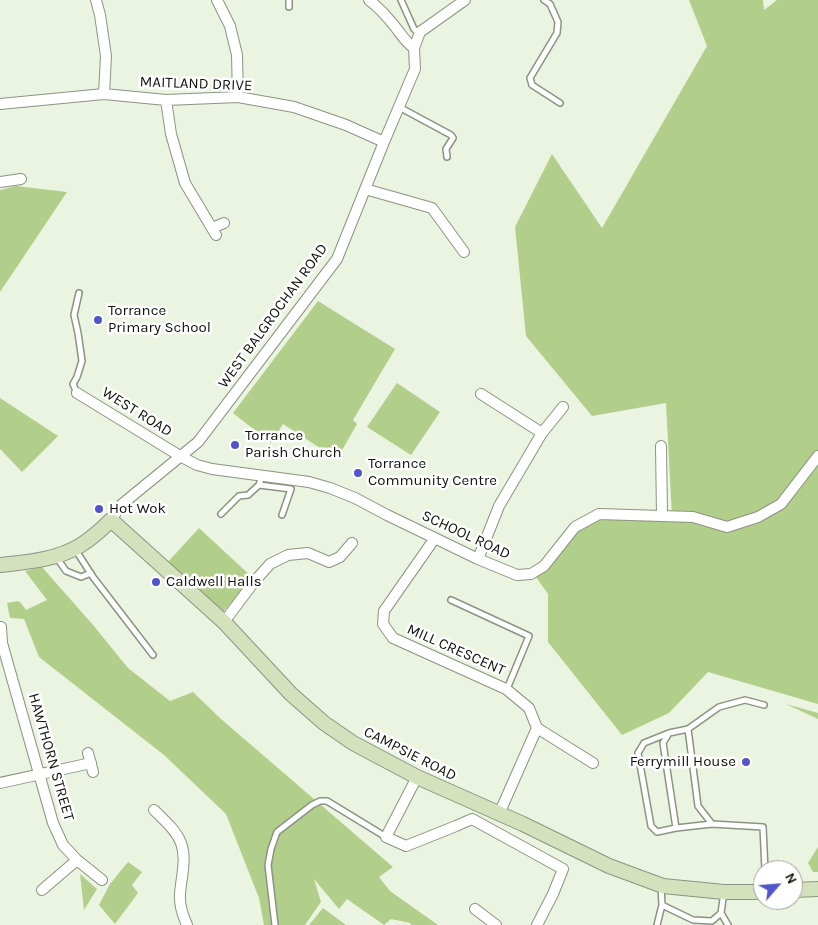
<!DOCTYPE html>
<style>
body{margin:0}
#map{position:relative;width:818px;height:925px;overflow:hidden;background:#ebf4e1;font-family:Karla,sans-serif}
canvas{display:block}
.north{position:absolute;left:753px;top:860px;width:50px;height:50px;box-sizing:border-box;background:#fff;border:1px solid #9fa09e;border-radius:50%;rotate:63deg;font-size:14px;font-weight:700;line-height:20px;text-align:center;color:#0f120c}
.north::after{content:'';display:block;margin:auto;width:18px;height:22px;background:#5354cb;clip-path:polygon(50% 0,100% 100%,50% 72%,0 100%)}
</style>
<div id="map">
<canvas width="818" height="925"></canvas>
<div class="north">N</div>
</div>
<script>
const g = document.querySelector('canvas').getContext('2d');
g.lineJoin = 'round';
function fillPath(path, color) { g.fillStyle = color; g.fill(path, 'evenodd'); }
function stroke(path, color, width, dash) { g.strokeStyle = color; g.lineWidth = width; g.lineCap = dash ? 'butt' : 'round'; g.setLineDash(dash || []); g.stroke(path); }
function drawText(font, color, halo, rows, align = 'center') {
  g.font = font + ' Karla,sans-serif'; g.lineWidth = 5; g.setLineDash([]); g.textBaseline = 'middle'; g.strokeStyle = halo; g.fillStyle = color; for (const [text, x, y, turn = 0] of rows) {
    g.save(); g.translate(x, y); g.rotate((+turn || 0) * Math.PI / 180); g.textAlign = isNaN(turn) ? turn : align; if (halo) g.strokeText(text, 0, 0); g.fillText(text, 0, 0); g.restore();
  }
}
fillPath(new Path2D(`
 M689,0h74l1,10 13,-10h41v704l-110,-32 -39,41 -47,22 -74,-93v-48l-15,-21 32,-43 34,-16 73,2 -6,-113 -74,13 -66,-80 -11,-109 37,-73 50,74 105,-182z
 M16,186l51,6 -67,100v-102z
 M318,301l77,48 -42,71 4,4 -20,35 -54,-35 -12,19 -38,-30z
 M397,383l43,29 -29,43 -44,-28z
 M0,398l58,38 -36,36 -22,-23z
 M199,528l54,50 -30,34 -55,-50z
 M42,567l51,58 35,43 42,33 23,-9 28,27 172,148 -14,10 11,14 48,34h-27l-1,-2 -19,-4 -7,6 -37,-26 -8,10 -25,-30 7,23 -16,23h-41l-5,-27 -33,-84 -62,-59 -125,-98 -15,-38 -14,-1 -3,-15 11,-2 3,2 5,7 21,-10 -22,-29z
 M786,704l32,9v6z
 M818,847v25h-5l-5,-9z
 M128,862l14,10 -10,13 6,8 -23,31 -16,-19 11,-21z
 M80,874l17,15 -13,21z
 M323,908l23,17h-37z`), '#b1ce8b');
const service = new Path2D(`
 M289,0v7
 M401,0l13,29 5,4
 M544,0l6,4 8,18 -1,11 -27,45 2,7 28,18
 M399,107l52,28 2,3 -7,11 1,8
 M77,393l-4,-9 4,-7 5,-16 -4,-28 -4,-18 5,-22
 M259,485l32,4 -9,26
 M221,514l18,-18 9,-1 11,-10 3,-9
 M75,549l18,28 60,78
 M57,558l9,13 15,6 10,-4
 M451,600l78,36 -22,53
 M764,705l-19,-5 -26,7 -31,22 10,77 14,18 51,3 2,43
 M669,733l-25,10 -6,10 13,73 6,6 19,-4 36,-4
 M676,828l-13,-85 6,-10 19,-4
 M662,905l31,15 19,1 9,-8 3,-21
 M721,913l7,12
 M275,925l-7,-60 3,-16 6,-17 35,-27 8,-4h7l59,36
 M657,925l5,-20 -1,-19`);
const minor = new Path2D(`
 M96,0l4,15 6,41 -2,38
 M217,0l13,26 7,29 1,42
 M369,0c9,7 16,14 23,23 8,9 12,18 22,25
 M166,100l5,34 14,49 31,52
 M0,104l104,-10 62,6 72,-3 56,10 52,18 38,17
 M0,182l21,-3
 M365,189l67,19 32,44
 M212,228l12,-5
 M77,393l103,63 17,9 15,4 97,13 21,6 25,10 32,17 91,44 39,16 14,-1 13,-8 31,-39 24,-13 94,3 34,10 31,-10 23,-13 37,-48
 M481,394l61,39
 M661,446l1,70
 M111,520l10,-15 77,-63 139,-183 47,-117 31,-73 -1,-21 6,-16 45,-32
 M435,538l-51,73 -1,13 10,14 113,51 23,19 8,20 -38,86
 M478,559l21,-53 43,-73 21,-26
 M224,622l30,-40 16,-18 18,-9 20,-2 21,9 11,-5 12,-14
 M1,627l1,16 51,180 10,22 14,15 25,20
 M537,728l56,35
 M88,753l5,19
 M417,777l-31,60 20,9 50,-20 16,-7 91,50 -10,25 -16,31
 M0,783l91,-20
 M154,810c10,10 22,20 27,33 6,16 0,35 -1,51 -1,11 3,22 7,31
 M42,890l35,-30
 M475,909l21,16`);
const secondary = new Path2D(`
 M0,565c27,-3 57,-5 81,-20 11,-7 21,-16 30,-25l113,102 67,72 33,29 29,20 64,34 106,47 86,42 54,20 61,6h39
 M793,890l25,-1`);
stroke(service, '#8b9482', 8);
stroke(minor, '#8b9482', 12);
stroke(secondary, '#8b9482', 16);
stroke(service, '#fff', 5);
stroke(minor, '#fff', 10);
stroke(secondary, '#d4e1bd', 14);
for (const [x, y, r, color] of [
 [98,320,5,"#5354cb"],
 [235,445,5,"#5354cb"],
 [358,473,5,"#5354cb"],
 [99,509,5,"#5354cb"],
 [156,582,5,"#5354cb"],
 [746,762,5,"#5354cb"]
]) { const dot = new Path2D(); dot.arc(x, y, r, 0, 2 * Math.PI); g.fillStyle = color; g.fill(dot); stroke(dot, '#fff', 2); }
drawText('15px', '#0f120c', '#fff', [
 ["MAITLAND DRIVE",196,84,2],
 ["WEST BALGROCHAN ROAD",273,316,-54],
 ["WEST ROAD",137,412,32],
 ["SCHOOL ROAD",466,535,25],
 ["MILL CRESCENT",456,650,24],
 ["CAMPSIE ROAD",410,754,27],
 ["HAWTHORN STREET",51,757,74]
]);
drawText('15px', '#0f120c', '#fff', [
 ["Torrance",108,311],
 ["Primary School",108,328],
 ["Torrance",245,436],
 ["Parish Church",245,453],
 ["Torrance",368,464],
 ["Community Centre",368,481],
 ["Hot Wok",109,509],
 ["Caldwell Halls",166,582],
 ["Ferrymill House",736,762,"right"]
], 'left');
</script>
